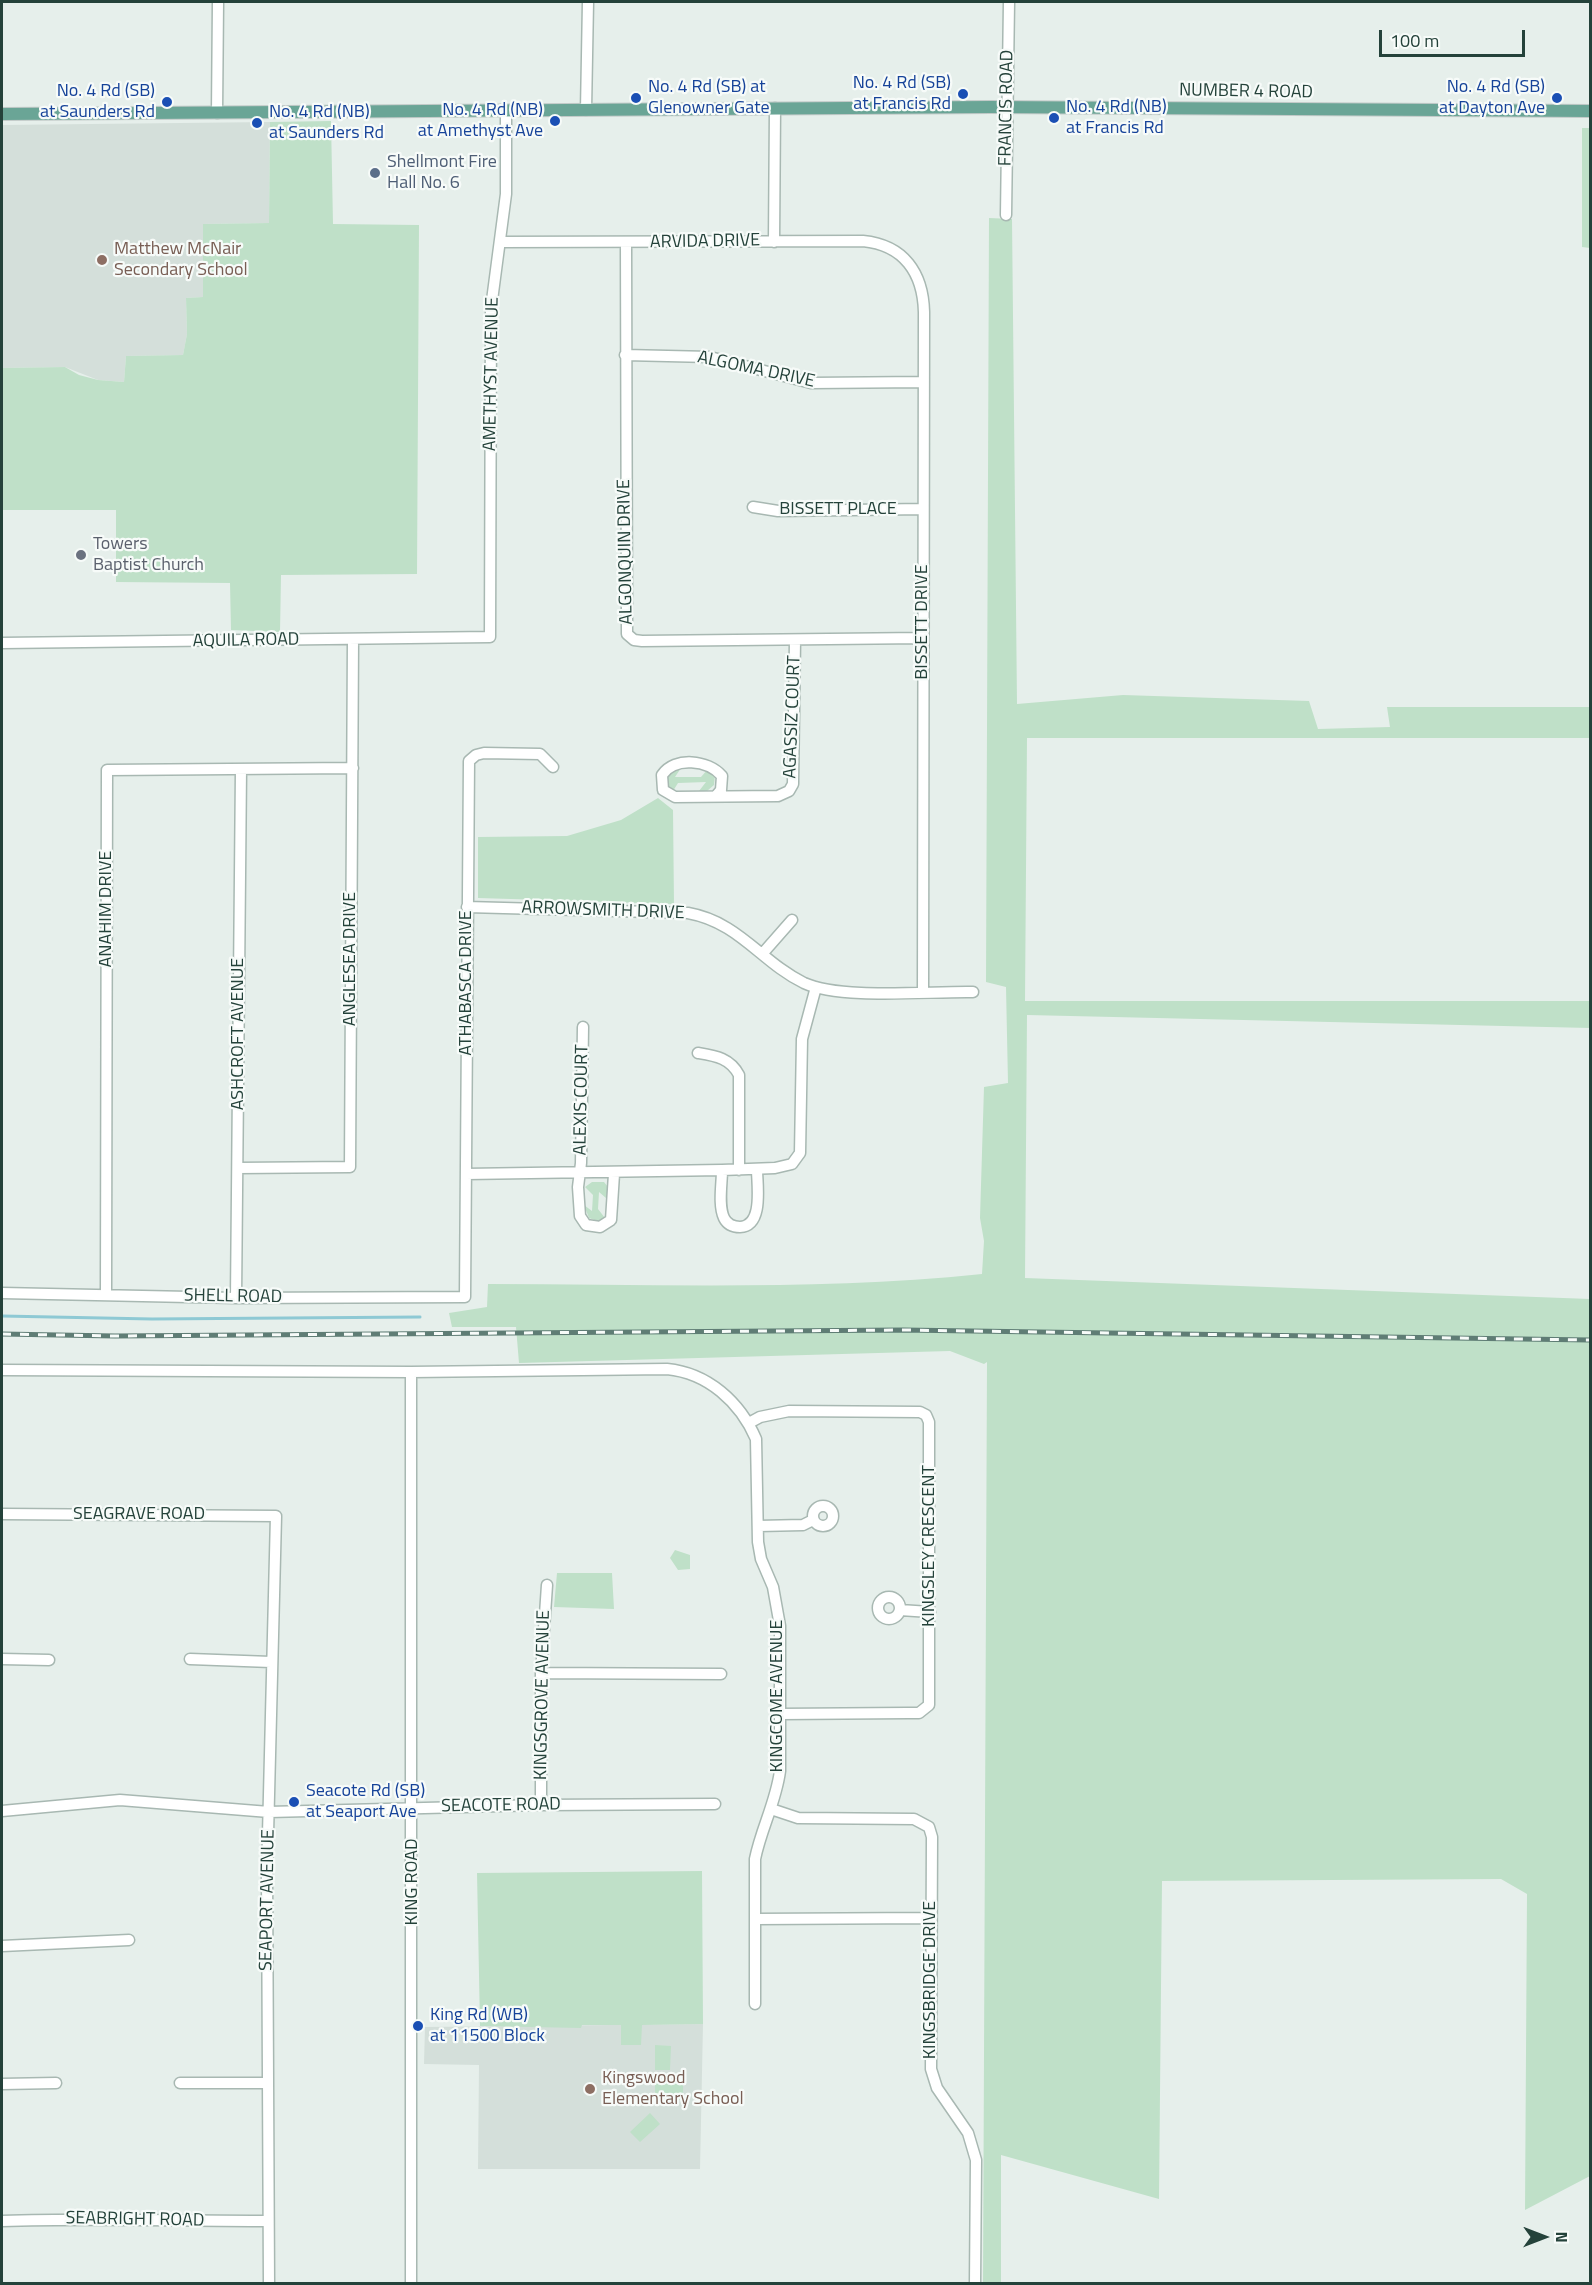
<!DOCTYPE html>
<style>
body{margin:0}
#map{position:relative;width:1592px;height:2285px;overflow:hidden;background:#e6efeb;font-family:"Titillium Web",sans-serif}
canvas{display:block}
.frame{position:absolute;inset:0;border:3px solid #24423a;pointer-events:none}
.north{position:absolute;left:1514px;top:2207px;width:60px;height:60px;-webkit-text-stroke:4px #f7fbf9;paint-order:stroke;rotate:90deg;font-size:16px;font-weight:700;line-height:24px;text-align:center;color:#24423a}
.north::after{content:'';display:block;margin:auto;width:21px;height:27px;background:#24423a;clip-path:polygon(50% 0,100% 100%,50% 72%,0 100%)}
.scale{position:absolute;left:1379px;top:30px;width:146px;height:27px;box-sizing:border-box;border:3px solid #24423a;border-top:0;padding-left:8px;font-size:18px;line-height:21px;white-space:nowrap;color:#24423a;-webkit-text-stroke:4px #f7fbf9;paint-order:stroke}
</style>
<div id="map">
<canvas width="1592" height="2285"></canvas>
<div class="frame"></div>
<div class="north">N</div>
<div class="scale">100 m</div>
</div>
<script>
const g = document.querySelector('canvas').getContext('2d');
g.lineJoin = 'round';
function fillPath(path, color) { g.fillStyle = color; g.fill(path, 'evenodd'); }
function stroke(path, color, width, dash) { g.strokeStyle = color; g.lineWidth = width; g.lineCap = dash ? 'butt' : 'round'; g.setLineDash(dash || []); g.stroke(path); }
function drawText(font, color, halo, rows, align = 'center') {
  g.font = font + ' "Titillium Web",sans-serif'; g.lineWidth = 4.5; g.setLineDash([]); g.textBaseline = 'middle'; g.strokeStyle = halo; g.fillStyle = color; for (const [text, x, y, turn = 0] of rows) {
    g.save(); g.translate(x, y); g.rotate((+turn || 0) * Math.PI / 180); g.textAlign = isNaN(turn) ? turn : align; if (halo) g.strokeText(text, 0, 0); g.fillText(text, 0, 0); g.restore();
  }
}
fillPath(new Path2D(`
 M270,122l-1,101 -66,1v73l-17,1 1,36 -4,21 -57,1 -2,26 -26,-2 -33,-13 -63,1v-243z
 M703,2024l-3,145h-222l1,-104 -55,-1 1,-37z`), '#d4dfda');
fillPath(new Path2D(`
 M331,121l2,103 86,1 -2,349 -136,1 -1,57 -49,-2 -1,-47 -114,-1v-72h-114v-142l63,-1 14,8 19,5 26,2 2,-26 57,-1 4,-21 -1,-36 17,-1v-73l66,-1 1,-101z
 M1582,128h8v120l-8,-1z
 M989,218l23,1 5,485 106,-9 186,6 9,28 72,-2 -3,-20h203v31h-563l-2,263h565v27l-563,-13 -2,263 565,21v877l-65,34 2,-316 -26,-15 -339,2 -3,318 -158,-44v128h-18l4,-921 -3,2 -34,-13 -431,12 -3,-36h-64l-3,-14 38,-6 1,-23c164,0 331,7 494,-10l2,-33 -4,-23 4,-131 24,-4 -2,-96 -20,-5z
 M681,768l-6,9h26l7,-8 7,6 -1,10 -7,6h-8l7,-9 -28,1 -5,8 -7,-6 1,-12z
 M658,798l15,12 1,94 -196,-6v-61l89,-1 54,-16z
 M592,1182h12l4,5 -2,11 -7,-6 -1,17 7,9 -8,3 -8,-3 -5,-13 8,6 1,-16 -8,-8z
 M675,1550l15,5v14l-12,1 -8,-12z
 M557,1573h55l2,36 -60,-2z
 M702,1871l1,153 -61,1 -1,20h-20v-20h-39l-1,3 -101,-2 -3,-153z
 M655,2045l16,1 -1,24h-15z
 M655,2083h28v17h-28z
 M650,2113l10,11 -20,18 -10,-10z`), '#bfe0c8');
stroke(new Path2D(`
 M2,1316l150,3 268,-2`), '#8ec9d4', 3);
const minor = new Path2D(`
 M586,110l2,-108
 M217,113l1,-111
 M1006,215l3,-213
 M500,242l363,-1c41,4 60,32 61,71l-1,679
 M774,242l1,-134
 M626,243l1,391 7,6 8,1 280,-3
 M625,355l85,2 101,26 112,-1
 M753,507l25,4 145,-2
 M2,643l488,-6 1,-329 15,-114v-83
 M716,796l5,-6 1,-14c-14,-16 -47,-20 -60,-1l1,15 12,7 103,-1 11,-5 4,-7 2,-144
 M467,907l221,6c51,9 73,49 116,70 37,17 125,8 169,9
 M763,953l29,-33
 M583,1027l-2,136 -3,24 2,29 6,9 14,2 11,-7 3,-46
 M698,1053c18,3 32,5 41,22v95
 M238,1168l112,-1 3,-528
 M722,1170c0,14 -4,35 2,48 3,6 9,9 16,9 24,-1 17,-42 17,-58
 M466,1174l256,-4 53,-2 17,-4 8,-11 2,-114 14,-52
 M2,1293l234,5 229,-1 4,-536 7,-6 8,-2 56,1 13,13
 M106,1294l1,-524 246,-2
 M236,1298l5,-529
 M2,1370l409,2 256,-3c41,4 73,33 89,70l2,103 3,17 12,28 7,39v145c-4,31 -19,58 -25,88v145
 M411,1372v912
 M749,1423l11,-6 29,-6 131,1 6,3 3,7v283l-10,8h-11l-128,1
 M813 1516a10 10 0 1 1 20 0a10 10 0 1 1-20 0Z
 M2,1514l274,2 -9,358 2,410
 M758,1526l45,-1 10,-5
 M878 1608a11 11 0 1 1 22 0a11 11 0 1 1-22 0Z
 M900,1610l30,2
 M2,1659l47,1
 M190,1659l81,3
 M541,1673l180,1
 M541,1805v-132l6,-88
 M771,1809l27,9 116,1 15,8 3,10 -1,232 6,19 31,45 8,27 -1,124
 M2,1811l118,-11 149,12 272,-7 174,-1
 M756,1919l174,-1
 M2,1946l127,-6
 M180,2083h87
 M2,2084l54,-1
 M2,2221c89,-3 177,0 266,0`);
const major = new Path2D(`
 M2,114l989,-7 599,4`);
stroke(minor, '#a8b8b2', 13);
stroke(major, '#c2cac8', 14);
stroke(minor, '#fff', 10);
stroke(major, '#6aa596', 12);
const rail = new Path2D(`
 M2,1334l113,2 788,-6 687,10`);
stroke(rail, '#5f7d75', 5);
stroke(rail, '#f7fbf9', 3, [9]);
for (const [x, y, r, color] of [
 [963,94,6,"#1a4fb4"],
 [636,98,6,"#1a4fb4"],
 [1557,98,6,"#1a4fb4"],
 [167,102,6,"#1a4fb4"],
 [1054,118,6,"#1a4fb4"],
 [555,121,6,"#1a4fb4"],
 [257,123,6,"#1a4fb4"],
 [375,173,6,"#5c6f8a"],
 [102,260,6,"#8d6e63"],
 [81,555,6,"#6b7280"],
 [294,1802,6,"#1a4fb4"],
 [418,2026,6,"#1a4fb4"],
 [590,2089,6,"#8d6e63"]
]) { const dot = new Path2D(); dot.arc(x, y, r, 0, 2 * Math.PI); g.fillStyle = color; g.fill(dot); stroke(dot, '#f7fbf9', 2); }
drawText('18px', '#164399', '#f7fbf9', [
 ["No. 4 Rd (SB)",951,84,"right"],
 ["at Francis Rd",951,105,"right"],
 ["No. 4 Rd (SB) at",648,88],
 ["Glenowner Gate",648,109],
 ["No. 4 Rd (SB)",1545,88,"right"],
 ["at Dayton Ave",1545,109,"right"],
 ["No. 4 Rd (SB)",155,92,"right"],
 ["at Saunders Rd",155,113,"right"],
 ["No. 4 Rd (NB)",1066,108],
 ["at Francis Rd",1066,129],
 ["No. 4 Rd (NB)",543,111,"right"],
 ["at Amethyst Ave",543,132,"right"],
 ["No. 4 Rd (NB)",269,113],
 ["at Saunders Rd",269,134],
 ["Seacote Rd (SB)",306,1792],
 ["at Seaport Ave",306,1813],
 ["King Rd (WB)",430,2016],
 ["at 11500 Block",430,2037]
], 'left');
drawText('18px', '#24423a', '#f7fbf9', [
 ["NUMBER 4 ROAD",1246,92,1],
 ["FRANCIS ROAD",1007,108,-89],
 ["ARVIDA DRIVE",705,242,-1],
 ["ALGOMA DRIVE",756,370,12],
 ["AMETHYST AVENUE",492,374,-89],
 ["BISSETT PLACE",838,510],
 ["ALGONQUIN DRIVE",626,552,-91],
 ["BISSETT DRIVE",923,622,-90],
 ["AQUILA ROAD",246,641,-1],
 ["AGASSIZ COURT",793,717,-88],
 ["ANAHIM DRIVE",107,909,-90],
 ["ARROWSMITH DRIVE",603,911,2],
 ["ANGLESEA DRIVE",351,959,-90],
 ["ATHABASCA DRIVE",467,983,-90],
 ["ASHCROFT AVENUE",239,1034,-90],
 ["ALEXIS COURT",582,1100,-89],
 ["SHELL ROAD",233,1297,1],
 ["SEAGRAVE ROAD",139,1515],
 ["KINGSLEY CRESCENT",930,1546,-90],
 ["KINGSGROVE AVENUE",543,1695,-89],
 ["KINGCOME AVENUE",778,1696,-90],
 ["SEACOTE ROAD",501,1806,-1],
 ["KING ROAD",413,1882,-90],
 ["SEAPORT AVENUE",268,1900,-89],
 ["KINGSBRIDGE DRIVE",931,1980,-90],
 ["SEABRIGHT ROAD",135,2220,1]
]);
drawText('18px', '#4e5e75', '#f7fbf9', [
 ["Shellmont Fire",387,163],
 ["Hall No. 6",387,184]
], 'left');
drawText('18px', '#785e54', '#f7fbf9', [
 ["Matthew McNair",114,250],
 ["Secondary School",114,271],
 ["Kingswood",602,2079],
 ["Elementary School",602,2100]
], 'left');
drawText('18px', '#5b616d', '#f7fbf9', [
 ["Towers",93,545],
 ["Baptist Church",93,566]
], 'left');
</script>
